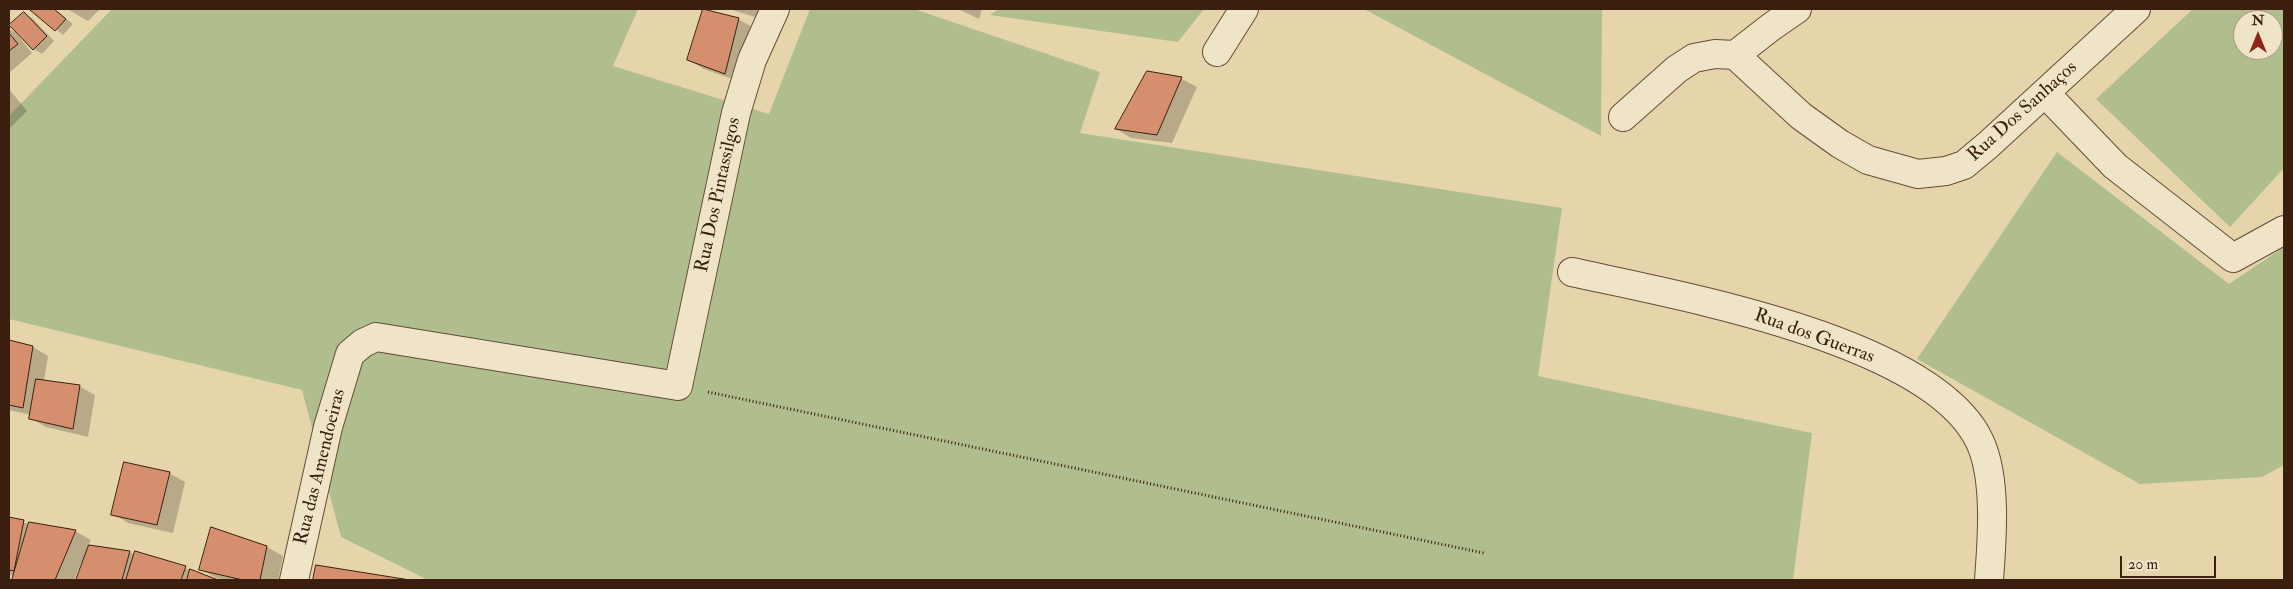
<!DOCTYPE html>
<meta charset="utf-8">
<style>
body{margin:0}
#map{position:relative;width:2293px;height:589px;overflow:hidden;background:#e6d5ab;font-family:"IM FELL Double Pica",serif}
canvas{display:block}
.frame{position:absolute;inset:0;border:10px solid #3a1f0f;pointer-events:none}
.north{position:absolute;left:2233px;top:10px;width:50px;height:50px;box-sizing:border-box;background:#efe4c8;border:1px solid #a7957e;border-radius:50%;rotate:0deg;font-size:14px;font-weight:700;line-height:20px;text-align:center;color:#3a1f0f}
.north::after{content:'';display:block;margin:auto;width:18px;height:22px;background:#8f2418;clip-path:polygon(50% 0,100% 100%,50% 72%,0 100%)}
.scale{position:absolute;left:2120px;top:556px;width:96px;height:22px;box-sizing:border-box;border:2px solid #3a1f0f;border-top:0;padding-left:6px;font-size:15px;line-height:18px;white-space:nowrap;color:#3a1f0f;-webkit-text-stroke:4px #efe4c8;paint-order:stroke}
</style>
<div id="map">
<canvas width="2293" height="589"></canvas>
<div class="frame"></div>
<div class="north">N</div>
<div class="scale">20 m</div>
</div>
<script>
const g = document.querySelector('canvas').getContext('2d');
g.lineJoin = 'round';
function fillPath(path, color) { g.fillStyle = color; g.fill(path, 'evenodd'); }
function stroke(path, color, width, dash) { g.strokeStyle = color; g.lineWidth = width; g.lineCap = dash ? 'butt' : 'round'; g.setLineDash(dash || []); g.stroke(path); }
function drawText(font, color, halo, rows, align = 'center') {
  g.font = font + ' "IM FELL Double Pica",serif'; g.lineWidth = 4; g.setLineDash([]); g.textBaseline = 'middle'; g.strokeStyle = halo; g.fillStyle = color; for (const [text, x, y, turn = 0] of rows) {
    g.save(); g.translate(x, y); g.rotate((+turn || 0) * Math.PI / 180); g.textAlign = isNaN(turn) ? turn : align; if (halo) g.strokeText(text, 0, 0); g.fillText(text, 0, 0); g.restore();
  }
}
fillPath(new Path2D(`
 M112,9h526l-25,57 156,48 41,-105h104l186,63 -20,61 482,75 -24,168 274,57 -19,147h-1368l-1,-2 -83,-41 -39,-147 -293,-71v-203z
 M999,9h205l-26,33 -188,-27z
 M1364,9h238l-1,127z
 M2193,9h91v159l-54,59 -134,-128zM2243,20h30v30h-30z
 M2057,152l172,132 55,-37v218l-22,12 -122,7 -223,-125z`), '#b0be8d');
fillPath(new Path2D(`
 M32,9h22l19,15 -10,11z
 M67,9h33l-12,12z
 M704,9l34,10 16,9 -13,54 -37,-13 -16,-9z
 M729,9h46l-3,13z
 M958,9h24l-3,10z
 M24,13l8,5 22,23 -12,13 -8,-5z
 M9,29l7,4 16,20 -23,20z
 M1148,72l34,7 15,8 -25,56 -41,-5 -15,-9z
 M9,89l18,22 -18,18z
 M9,341l24,6 15,9 -4,25 35,5 16,9 -7,42 -42,-10 -16,-9 1,-3 -22,-5z
 M169,473l16,9 -12,51 -45,-10 -15,-9z
 M9,518l20,6 46,7 16,9 -3,6 41,6 6,3 50,13 30,12h-138l6,-16 -2,-1 -7,17h-61l1,-4 -5,-1z
 M212,529l55,18 16,9 -5,24h-53l-9,-2 -15,-9z
 M317,567l84,13h-86z`), '#0003');
const building = new Path2D(`
 M31,9h23l12,10 -11,12 -25,-21z
 M703,9l36,9 -14,56 -38,-14z
 M24,12l23,24 -14,14 -24,-25z
 M9,33l9,11 -9,7z
 M1147,71l35,6 -25,58 -42,-6z
 M9,340l24,6 -10,62 -14,-3z
 M36,379l44,6 -7,44 -44,-10z
 M124,462l46,10 -13,53 -46,-10z
 M9,517l15,3 -10,51 -5,-1z
 M29,522l47,8 -21,50h-43z
 M211,527l56,19 -7,34h-17l-44,-10z
 M89,545l41,6 -8,29h-46z
 M135,551l51,15 -5,14h-55z
 M316,565l94,15h-97z
 M190,569l28,11h-31z`);
fillPath(building, '#d58f6e');
stroke(building, '#3a1f0f', 1);
const minor = new Path2D(`
 M1217,52l27,-43
 M1735,55l36,-28 26,-18
 M2045,93l70,73 118,92 51,-28
 M1623,117l54,-48 17,-11 21,-4 20,1 66,61 39,28 28,16 50,14 28,-3 18,-6 24,-20 148,-136
 M1572,272c103,23 361,68 408,170 17,37 12,98 9,138
 M294,580l34,-153 22,-73 13,-11 13,-6 302,49 58,-273 16,-53 23,-51`);
stroke(minor, '#654c36', 30);
stroke(new Path2D(`
 M708,392l776,161`), '#3a1f0f', 3, [1, 2.5]);
stroke(minor, '#efe4c8', 28);
drawText('19px', '#3a1f0f', '#efe4c8', [
 ["Rua Dos Sanhaços",2023,112,-42],
 ["Rua Dos Pintassilgos",719,195,-78],
 ["Rua dos Guerras",1814,337,20],
 ["Rua das Amendoeiras",321,467,-76]
]);
</script>
